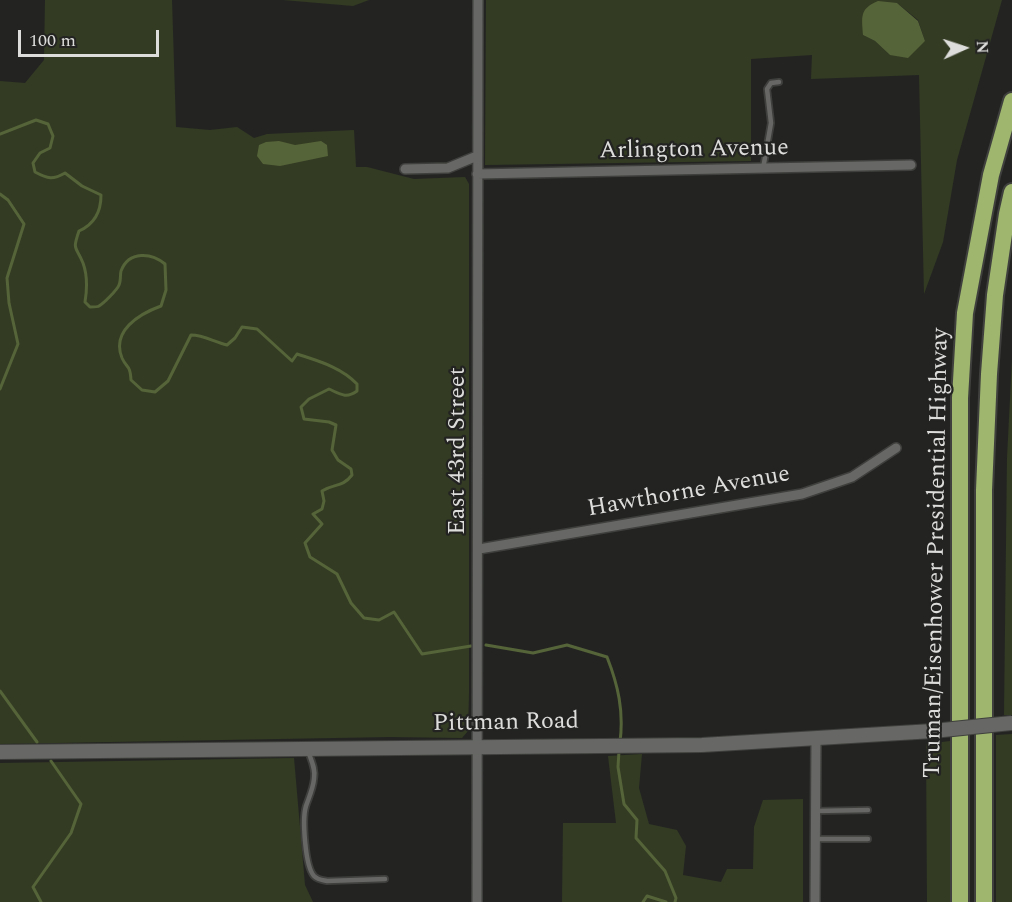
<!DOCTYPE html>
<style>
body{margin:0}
#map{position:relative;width:1012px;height:902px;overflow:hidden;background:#232422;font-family:Spectral,serif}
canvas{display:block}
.north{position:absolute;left:934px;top:18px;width:60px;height:60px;-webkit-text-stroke:4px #232422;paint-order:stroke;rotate:87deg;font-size:16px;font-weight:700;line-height:24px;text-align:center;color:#dddddb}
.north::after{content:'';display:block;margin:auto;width:21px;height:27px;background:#dddddb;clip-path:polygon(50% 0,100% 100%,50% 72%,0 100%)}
.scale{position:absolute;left:18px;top:30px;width:141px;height:27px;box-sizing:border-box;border:3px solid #dddddb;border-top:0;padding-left:8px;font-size:18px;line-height:21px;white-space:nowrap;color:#dddddb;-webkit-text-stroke:4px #232422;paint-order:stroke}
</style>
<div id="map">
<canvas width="1012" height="902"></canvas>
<div class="north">N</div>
<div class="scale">100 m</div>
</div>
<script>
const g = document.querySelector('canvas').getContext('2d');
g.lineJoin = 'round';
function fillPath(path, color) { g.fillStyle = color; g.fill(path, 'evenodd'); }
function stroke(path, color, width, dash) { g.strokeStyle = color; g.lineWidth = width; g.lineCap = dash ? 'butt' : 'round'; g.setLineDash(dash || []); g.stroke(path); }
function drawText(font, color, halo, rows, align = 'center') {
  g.font = font + ' Spectral,serif'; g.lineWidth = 4.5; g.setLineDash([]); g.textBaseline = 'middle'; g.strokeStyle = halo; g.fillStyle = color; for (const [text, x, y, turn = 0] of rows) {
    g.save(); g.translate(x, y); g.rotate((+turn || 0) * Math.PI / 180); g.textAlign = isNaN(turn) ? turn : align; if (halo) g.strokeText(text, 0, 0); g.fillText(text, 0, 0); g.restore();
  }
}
fillPath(new Path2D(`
 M45,0h127l4,127 34,3 27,-3 17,11 13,-4 87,-4 2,37h11l47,12 51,-2 4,7v509l-1,38 -6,7 -72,-1 -390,7v-663l25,2 19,-23z
 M283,0h86l-16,6z
 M486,0h516l-45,160 -14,82 -19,52 -5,-219 -108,4 1,-24 -61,4v102l-266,4zM897,3l21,17 7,21 -35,14 -15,-14 -12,-6z
 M1012,359v356h-8l3,-257z
 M1012,734v168h-16v-167z
 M950,741v161h-23l-1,-158z
 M642,754l-3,34 10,36 28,6 9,16 -3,29 38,7 6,-13h26l1,-42 9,-27 40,-1v103h-241l1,-79h53l-8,-67z
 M294,758l11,127 8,17h-313v-139z`), '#333b23');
fillPath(new Path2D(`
 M878,1l19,2 21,18 7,20 -17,17 -18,-3 -15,-14 -12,-6c-1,-18 -4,-26 15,-34z
 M279,141l16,4 26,-4 6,4 1,11 -48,10 -17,-2 -6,-8 2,-11 7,-3z`), '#566439');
stroke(new Path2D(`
 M0,134l36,-14 12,4 5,12 -3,12 -10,5 -7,10 2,9c13,7 18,8 30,1l17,13 19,9c0,17 -6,29 -22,36 -7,20 -3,15 4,32 4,11 4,27 2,39l5,5c1,0 8,0 9,-1 5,-3 18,-16 20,-21 2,-4 1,-10 2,-14 8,-21 31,-18 44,-7l1,26 -5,16c-22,8 -50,25 -39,52 5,11 8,6 9,22l11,10 13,2 13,-11 23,-46c13,0 23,7 36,10l8,-7 7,-11 15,2 35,32 5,-7c21,7 44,13 60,30v7c-11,8 -17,3 -28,-2l-20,10 -8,8 3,12 25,3 7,3 -4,25 6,10 13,9 1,6c-10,13 -17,8 -30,16l2,10 -2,8 -9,5 9,10 -17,19 5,14 27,17 14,29 13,15 15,2 15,-8 28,42 49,-8
 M0,194l8,6 16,24 -17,54 2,25 9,41 -18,45
 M486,645l47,8 34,-8 40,12c11,28 17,54 13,85
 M0,691l37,51
 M619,751l-1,16 6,37 13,16 -1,18 29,33 11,27 -1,4
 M41,902l-8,-15 38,-54 10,-29 -30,-43
 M643,902l4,-6 19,6`), '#566439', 3);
const lane = new Path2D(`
 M763,169l8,-46 -4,-34 4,-6 8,-1
 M308,751c3,9 8,18 6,28 -1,10 -5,18 -8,27 -4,13 -1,60 8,70 4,4 8,4 13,5l58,-2
 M815,811l53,-1
 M815,839h53`);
const street = new Path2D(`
 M405,169l43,-1 29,-12
 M477,174l434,-9
 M479,549l323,-55 50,-17 44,-29
 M477,902l1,-902
 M815,902l1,-164`);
const secondary = new Path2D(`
 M0,752l702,-7 231,-14`);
const highway = new Path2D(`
 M960,902v-504l5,-85 26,-138 21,-74
 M984,902v-412l5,-116 6,-79 12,-81 5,-22`);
stroke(lane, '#3f403d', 8);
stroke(street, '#3f403d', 12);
stroke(secondary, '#3f403d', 16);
stroke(highway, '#3f403d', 20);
stroke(lane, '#676865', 4.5);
stroke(street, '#676865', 9);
stroke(secondary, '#676865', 14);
stroke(highway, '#9eb66e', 16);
const secondaryBridge = new Path2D(`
 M933,731l79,-8`);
stroke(secondaryBridge, '#3f403d', 16, []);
stroke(secondaryBridge, '#676865', 14);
drawText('24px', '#dddddb', '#232422', [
 ["Arlington Avenue",694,151,-1],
 ["East 43rd Street",459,451,-90],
 ["Hawthorne Avenue",689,493,-10],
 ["Truman/Eisenhower Presidential Highway",938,553,-89],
 ["Pittman Road",506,724,-1]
]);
</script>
